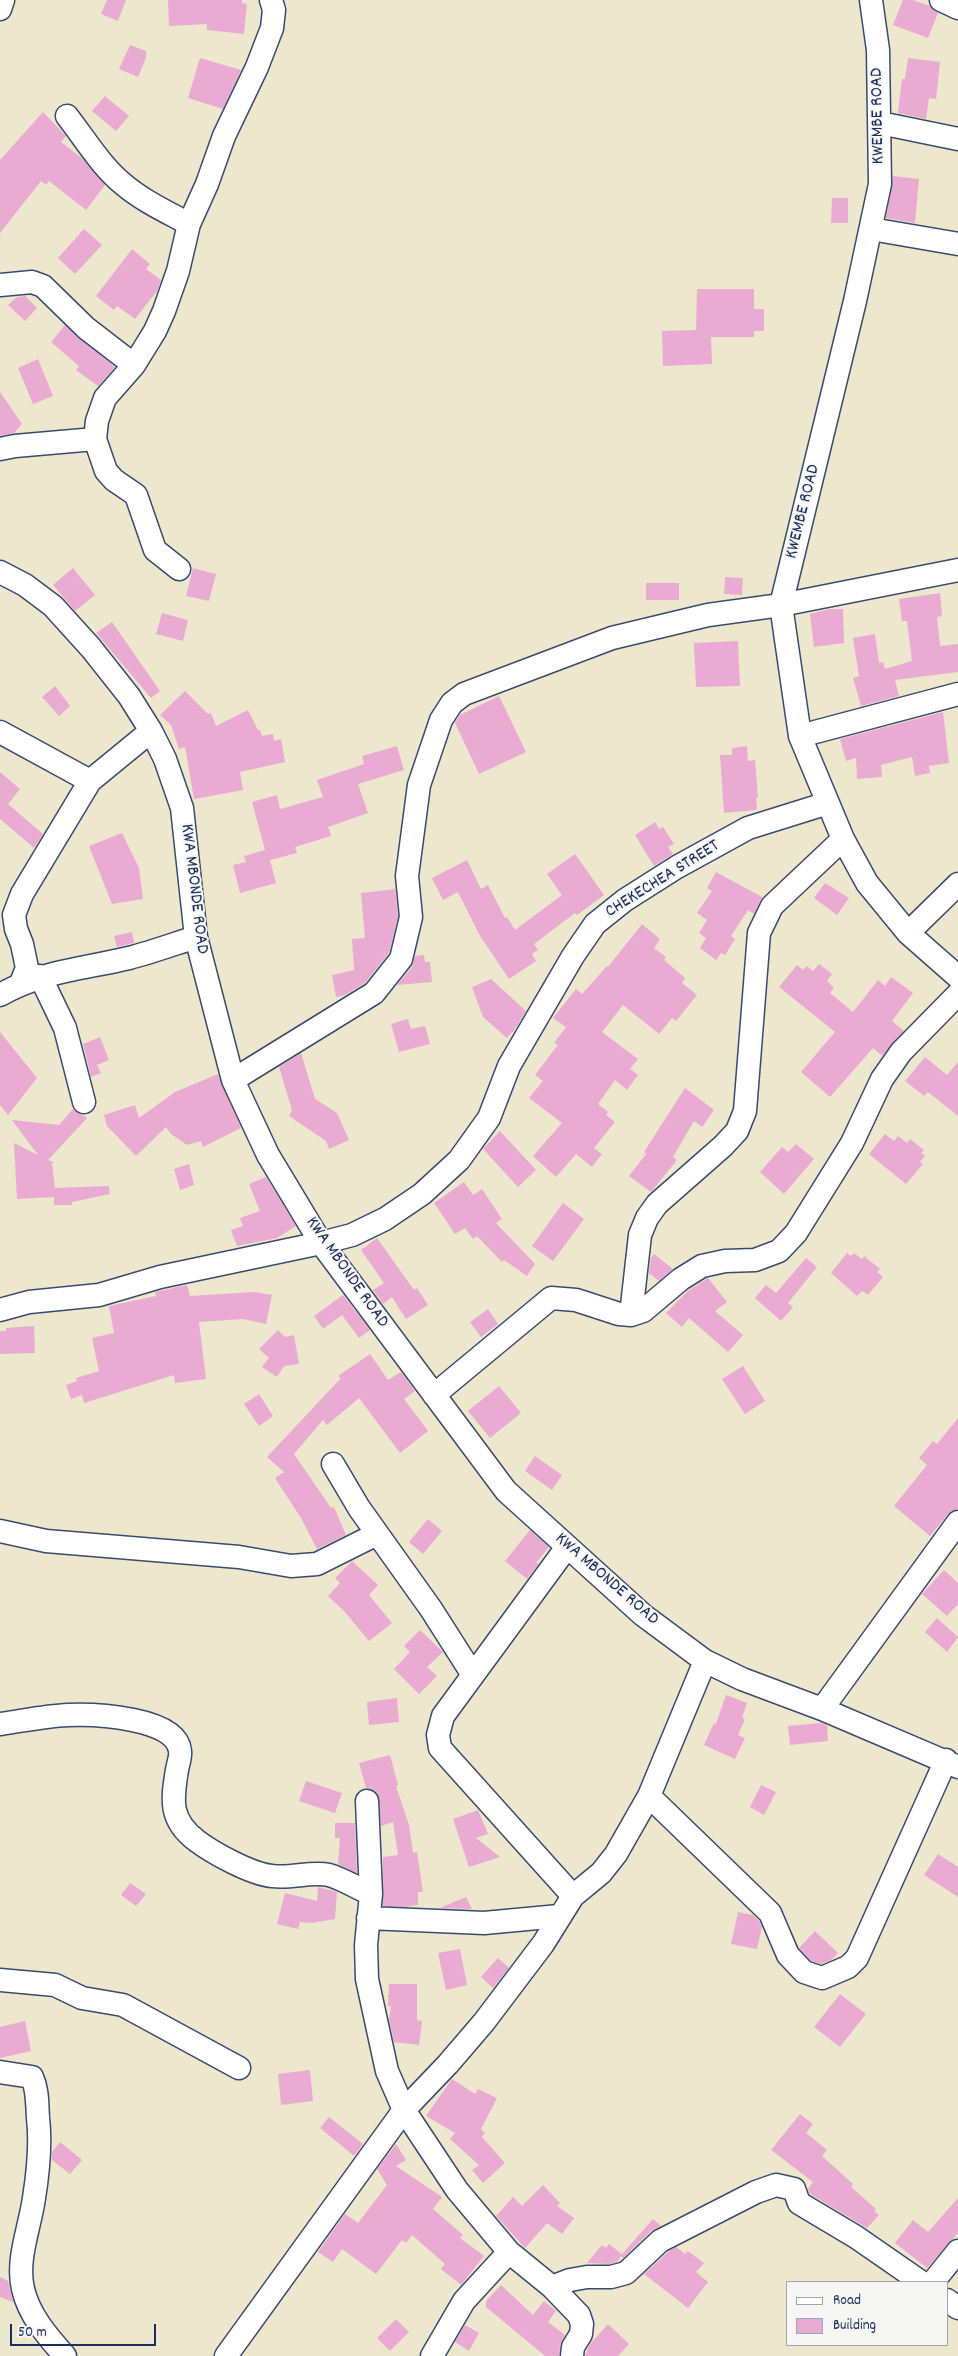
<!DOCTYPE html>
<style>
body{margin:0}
#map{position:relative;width:958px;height:2356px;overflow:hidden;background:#ece7cd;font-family:Dekko,sans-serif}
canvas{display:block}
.legend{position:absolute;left:786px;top:2281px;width:162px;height:65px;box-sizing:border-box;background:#f6f6f2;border:1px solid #9ea6b7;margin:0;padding:6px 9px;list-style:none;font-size:15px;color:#1b2f5e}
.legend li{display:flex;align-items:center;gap:10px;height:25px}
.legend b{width:25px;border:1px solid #9ea6b7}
.scale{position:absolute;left:10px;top:2324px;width:146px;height:22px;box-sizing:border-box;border:2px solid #1b2f5e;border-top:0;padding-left:6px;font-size:15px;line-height:18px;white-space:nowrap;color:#1b2f5e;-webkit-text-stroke:4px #f6f6f2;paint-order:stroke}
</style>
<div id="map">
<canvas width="958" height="2356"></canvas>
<ul class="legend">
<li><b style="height:6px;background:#fff"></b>Road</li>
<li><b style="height:14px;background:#eaabd3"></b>Building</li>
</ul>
<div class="scale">50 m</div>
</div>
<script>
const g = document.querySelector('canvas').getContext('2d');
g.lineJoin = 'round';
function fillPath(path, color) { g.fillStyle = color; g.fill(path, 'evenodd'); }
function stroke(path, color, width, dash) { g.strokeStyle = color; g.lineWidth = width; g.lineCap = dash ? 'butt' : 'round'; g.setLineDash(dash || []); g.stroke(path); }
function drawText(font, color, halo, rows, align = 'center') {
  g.font = font + ' Dekko,sans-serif'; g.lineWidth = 4; g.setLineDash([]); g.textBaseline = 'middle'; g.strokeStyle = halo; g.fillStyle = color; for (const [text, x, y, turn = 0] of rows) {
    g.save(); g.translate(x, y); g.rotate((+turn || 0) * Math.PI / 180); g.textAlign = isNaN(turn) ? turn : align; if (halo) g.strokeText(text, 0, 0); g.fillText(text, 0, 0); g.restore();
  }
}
fillPath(new Path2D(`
 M107,0h19l-8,21 -17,-7z
 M168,0h74v3l5,1 -3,30 -37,-4v-6l-38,2z
 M903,0h10l17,6 8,7 -10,25 -35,-13z
 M130,45l16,6v7l-8,19 -19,-8z
 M200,58l41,12 -18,39 -35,-11z
 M908,58l32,4 -4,37 -7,-1 -3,21 -28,-6 4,-34h3z
 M105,96l24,20 -13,15 -24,-20z
 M43,112l23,24 -5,6 22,17 22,26 -19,25 -37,-29 -3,4 -5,-4 -41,52v-73z
 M893,176l26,3 -4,44 -29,-5z
 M832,198h16v25h-17z
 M84,229l18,16 -27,29 -17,-16z
 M132,249l18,15 -4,5 15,11 -4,11 -22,28 -18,-13 -3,4 -18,-14z
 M697,289h57v20h10v22h-10v6h-43l1,27 -49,2 -1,-35 34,-1z
 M25,296l12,12 -12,13 -17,-16 9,-8z
 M65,325l50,42 -17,19 -22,-16 3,-4 -28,-24z
 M38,359l15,37 -20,8 -15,-36z
 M0,392l22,32 -8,9 -14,3z
 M73,568l22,27 -20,16 -22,-26z
 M193,568l23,6 -7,27 -23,-5z
 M725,577l18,1 -1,17 -18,-1z
 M646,583h33v17h-33z
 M940,593l2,23 -5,1 3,29 18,-2v28l-63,8 4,16 -38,10 -8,-28 6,-2 -6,-38 22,-4 4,29 4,-1 2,7 27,-8 -5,-40h-5l-3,-22z
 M830,609h13l1,34 -30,4 -4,-33z
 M162,613l26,7 -5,21 -27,-7z
 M112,622l48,69 -9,7 -55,-65z
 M738,641l2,45 -44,1 -2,-44z
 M55,686l15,20 -11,10 -17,-19z
 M185,691l23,23 3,-1 5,13 32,-16 10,20h2l2,6 11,-2 1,7 7,-2 4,23 -45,10 3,18 -49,9 -9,-52 -6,2 -8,-24 -11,-10z
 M499,696l27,56 -47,22 -24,-51 5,-8z
 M943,712l6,51 -20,3 1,7 -15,3 -3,-19 -31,8 1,12 -25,2 -1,-21 -10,3 -6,-22z
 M397,746l7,24 -46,14 10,29 -40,14 3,9 -36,11 2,6 -27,7 6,23 -36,10 -7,-28 13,-3 -2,-6 21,-6 -13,-48 25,-7 3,14 43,-12 -6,-17 47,-16 -2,-8z
 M747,746l1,15 7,-1 3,38h-2l1,12 -33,3 -4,-58h12v-7z
 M0,772l20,17 -12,15 35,30 -9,14 -34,-29z
 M655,822l4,7 4,-2 11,17 -6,3 5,7 -19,12 -19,-31z
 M122,833l17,35 4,31 -31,5 -23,-58z
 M575,854l29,41 -27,20 -2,-2 -41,31 4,6 -6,4 4,7 -27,18 -29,-43 -22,-44 -15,8 -11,-22 35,-18 14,29 7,-4 17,33 2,-1 8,13 47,-35 -15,-21z
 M716,872l46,25 -8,17 -6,-4 -17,26 4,3 -10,16 -4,-2 -5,7 -16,-12 6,-10 -7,-5 8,-13 -10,-7 15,-22 -5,-3z
 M825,883l24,15 -12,17 -23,-17z
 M395,889l3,27 -9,37 -24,30 -20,12 -9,2 -4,-22 22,-5 -2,-31 13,-1 -4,-45z
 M642,924l18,15 -6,9 12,9 -2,3 21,18 -3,5 15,12 -21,26 -4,-3 -13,16 -36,-29 -21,27 36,27 -8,10 8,6 -11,15 -12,-10 -17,24 10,8 -2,3 9,7 -21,26 8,6 -10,13 -16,-13 -20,23 -23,-21 29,-33 -33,-25 14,-17 -8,-6 23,-30 -4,-2 12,-16 -13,-9 23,-29 6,5 25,-28 1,1z
 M132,932l2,11 -17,4 -3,-11z
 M424,955l1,7h5l2,20 -35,3 15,-18 3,-11z
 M819,964l13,10 -5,7 7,7 -4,5 23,19 25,-32 7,6 6,-9 22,16 -21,28 12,10 -22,25 -9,-8 -43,49 -29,-25 34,-40 -56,-45 18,-22 6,5 4,-4 6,5z
 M491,979l35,32 -11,18 -8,9 -24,-21 -11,-30z
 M408,1019l3,10 14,-3 5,18 -31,8 -8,-28z
 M0,1032l37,46 -29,37 -8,-10z
 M100,1037l9,23 -12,5 4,8 -10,4 -8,-33z
 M301,1053l14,46 22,14 12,27 -20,9 -3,-8 -37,-25 3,-6 -13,-43z
 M925,1057l22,18 11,-13v54l-30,-24 -4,4 -19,-15z
 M218,1074l23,54 -38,19 -2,-6 -14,4 -16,-11 -5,-7 -30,29 -29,-30 -3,-11 31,-10 4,13 36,-26z
 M685,1088l29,22 -12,17 -8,-6 -21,36 4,3 -26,32 -22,-16 17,-22 -2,-2z
 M73,1109l14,9 -39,42 7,3h-3l3,25 54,-2 1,8 -38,8v3h-18v-8l-37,2 -3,-56 24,12 -26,-35 47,5z
 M500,1131l36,39 -18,17 -35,-38z
 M885,1134l9,7 4,-5 9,7 3,-4 14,11 -3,3 4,3 -5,6 3,2 -17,20 -37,-30z
 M796,1144l18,15 -30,35 -24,-22 22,-25 6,5z
 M189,1164l5,21 -14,5 -6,-21z
 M266,1177l30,49 -19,12 -40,8 -6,-16 12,-4 -3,-8 20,-7 -11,-27z
 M464,1182l9,13 9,-6 20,30 -6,4 39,41 -8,12 -23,-16 -2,2 -25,-26 -4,3 -8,-11 -10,6 -21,-31z
 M563,1203l21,16 -31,42 -21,-15z
 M377,1238l37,52 3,-2 11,17 -22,14 -14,-22 -9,7 -10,-14 11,-7 -23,-33z
 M847,1253l4,3 3,-3 8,6 2,-3 16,13 -3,3 6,5 -15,18 -6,-4 -5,5 -26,-23z
 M654,1254l19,15 -14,12 -10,-8 2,-15z
 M806,1258l11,9 -29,36 5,4 -12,14 -26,-23 11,-13 10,8z
 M708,1278l19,24 -12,9 28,24 -15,17 -39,-34 -7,9 -16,-14 23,-23z
 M187,1285l3,11 64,-4 18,3 -6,29 -23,-5 -44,3 7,57 -31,4 -1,-8 -90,28 -2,-8 -11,4 -5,-14 11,-4 -1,-3 23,-7 -7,-33 22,-5 -5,-27 47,-10 -1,-4z
 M343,1295l27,35 -11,8 -17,-23 -19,14 -9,-13z
 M488,1309l10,15 -17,13 -11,-15z
 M34,1326l1,27 -35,1v-23h6v-3z
 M278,1330l7,7 9,-2 5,29 -15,2 -7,11 -15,-10 7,-9 -10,-9z
 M370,1354l18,26 13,-8 14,19 -11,8 24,32 -28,22 -41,-55 -32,27 -4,-5 -29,34 37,54 3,-1 12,28 -29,14 -16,-31 -26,-40 9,-6 -17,-15 74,-79 -3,-2z
 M743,1366l22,35 -20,13 -23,-35z
 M499,1386l22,27 -31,25 -22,-27z
 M259,1394l14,22 -14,10 -15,-22z
 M958,1418v91l-10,5 -18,22 -36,-30 33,-41 -8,-7 14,-17 4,3z
 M535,1456l27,19 -10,15 -27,-19z
 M428,1519l14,12 -19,23 -14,-12z
 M530,1530l19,17 -13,16 2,1 -11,15 -22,-18z
 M352,1561l26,24 -9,10 23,28 -23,18 -25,-30 -16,-15 12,-13 -5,-5z
 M944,1570l14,13v21l-11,12 -25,-22z
 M937,1618l21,19 -11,15 -22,-20z
 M420,1630l23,22 -16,15 10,9 -18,18 -25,-25 16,-17 -6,-6z
 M726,1695l21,8 -5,15 3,1 -7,16 7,3 -10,21 -31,-14 10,-22 2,1z
 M397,1698l2,24 -30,3 -2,-23z
 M821,1723l6,2 1,16 -38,4 -2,-19z
 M390,1755l8,30 -2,1 13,39 4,28 4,-1 6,40h-5v13l-12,2 -23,-1v-49l15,-2 -5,-33 -12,4 -3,-32 -5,-5 -7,-1 -7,-25z
 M306,1781l36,12 -7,20 -36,-12z
 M761,1785l15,7 -12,23 -14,-8z
 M478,1810l10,24 -12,4 24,19 -31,10 -16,-48z
 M335,1823h20l2,50 -19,-9 2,-26h-5z
 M938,1854l20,13v30l-34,-22z
 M130,1883l16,11 -10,12 -15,-11z
 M318,1887l19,5 -2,27 -24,4 -11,-1 -2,7 -21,-5 8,-31 32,8z
 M466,1897l6,12 -30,-1v-1z
 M738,1912l15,3 6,6 3,6 -5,22 -26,-5z
 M815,1931l23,22 -7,7 -10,4 -10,-3 -12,-13z
 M460,1949l7,36 -21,5 -8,-37z
 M498,1958l11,10 -16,20 -12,-11z
 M389,1984h28v36l5,1 -3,24 -25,-3 -5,-22 2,-14h-3z
 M840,1994l26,20 -26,33 -26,-20z
 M25,2021l6,30 -31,7v-31z
 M310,2070l3,31 -32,4 -3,-31z
 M452,2079l23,15 3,-5 19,9 -16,31 4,4 -3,4 23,26 -22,20 -11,-13 7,-5 -29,-26 5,-6 -29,-17z
 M800,2114l13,10 -7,9 21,17 -5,6 31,28 -2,3 25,22 -2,2 5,4 -12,13 -57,-34 -2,-5 5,-7 -42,-32z
 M329,2117l34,27 -9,12 -34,-28z
 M60,2142l22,18 -12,14 -18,-14v-8z
 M396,2144l10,16 -10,6 46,31 -9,12 30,26 -3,3 24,18 -23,29 -20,-16 4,-5 -33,-29 -6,8 -4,-3 -26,34 -34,-25 -9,13 -15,-10 27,-38 13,9 29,-38 -10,-16z
 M543,2185l17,18 -3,3 17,12 -12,16 -15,-11 -22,25 -29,-32 17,-19 9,9z
 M958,2198v35l-31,35 -32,-25 18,-23 15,12z
 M653,2219l8,7 -10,5 -28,27 -2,-2 -4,6 -8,2 -22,-1 15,-18 4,3 3,-4 13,10z
 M676,2247l9,7 3,-3 16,12 -8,9 12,10 -20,26 -44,-34 24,-22z
 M0,2277l8,4 5,21 -13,-5z
 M501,2285l32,30 11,-14 12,10 -8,11 17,13 -5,10 -1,11h-14l-59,-49v-6z
 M396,2319l13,13 -19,19 -13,-13z
 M608,2324l21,20 -11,12h-33l5,-12z
 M465,2325l14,8 -10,18 -14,-9z`), '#eaabd3');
const minor = new Path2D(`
 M871,0l7,50 2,134 -25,117 -74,304 19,131 43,103 24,44 41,50 50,44
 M941,0l17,8
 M0,9l3,-9
 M67,116c18,23 34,50 56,68 20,17 44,28 66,40
 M880,123l78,16
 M871,229l87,15
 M0,285l32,-3 11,4 43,42 48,37
 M0,449l15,-3 80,-7
 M179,569l-24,-19 -19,-55 -22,-15 -8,-9 -11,-32 2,-18 8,-23 29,-33 21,-34 9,-20 14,-40 11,-47 18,-40 17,-48 33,-69 15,-39 2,-18 -3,-10
 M0,572l25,13 28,21 38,42 38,48 22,35 14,28 17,49 14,129 37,143 35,75 53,88 185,248 137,124 62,46 37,18 80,30 136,58
 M0,732l90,49
 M800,736l158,-42
 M908,933l50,-49
 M40,976l25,52 19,74
 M21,983l6,-15 -5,-24 -6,-15 -2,-14 8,-21 68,-113 61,-50
 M0,995c42,-24 83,-26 129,-37 23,-6 45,-14 67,-21
 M233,1080l141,-87 27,-34 10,-42 -4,-41 12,-91 22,-65 11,-17 12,-9 148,-56 96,-23 73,-10 177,-35
 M0,1310l29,-8 70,-7 61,-18 161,-34 31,-8 33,-16 37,-25 37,-34 30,-42 20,-52 64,-110 22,-32 30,-24 52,-33 71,-39 80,-25
 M631,1315l9,-80 7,-17 10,-14 66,-58 14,-15 8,-20 14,-178 13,-27 71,-67
 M434,1395l117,-97 25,2 43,14 12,1 12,-4 38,-32 21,-13 23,-5 30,-1 24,-9 17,-18 56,-90 30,-64 19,-27 57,-58
 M333,1464l26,44 72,101 42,66
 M0,1531l46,10 193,16 52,9 26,-2 60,-30
 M567,1547l-124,169 -5,19 2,13 133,148
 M822,1709l136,-187
 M0,1724c22,-3 45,-8 68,-9 25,-1 109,2 112,36 1,5 -2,13 -3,19 -5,30 -8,50 20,71 16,12 54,33 75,35 19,3 38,-5 57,-1 14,4 28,13 42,19
 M649,1796l121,117 18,42 16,17 18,6 26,-11 9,-9 89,-198
 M367,1801l4,93 -5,51 1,34 20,92 17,39 53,80 52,62 43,35 27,28 3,9 -1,10 -8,13 -1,9
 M368,1918l116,5 75,-7
 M0,1980l55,5 27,13 41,7 116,63
 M0,2072l32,5c6,13 5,28 6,41 3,26 0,55 -4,80 -4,29 -18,62 -11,91 6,26 24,47 42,67
 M933,2282l25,-31
 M552,2287l18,-7 17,-3h24l15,-4 34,-32 96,-49 20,-7 18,4 5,14 57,34 65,45
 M947,2300l11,8
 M226,2356l178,-246 44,-46 36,-42 59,-78 30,-48 28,-23 15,-19 33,-58 56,-135
 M432,2356l32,-55 45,-49`);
stroke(minor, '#3a4b6f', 25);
stroke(minor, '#fff', 22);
drawText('18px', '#1b2f5e', '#f6f6f2', [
 ["KWEMBE ROAD",879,116,-91],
 ["KWEMBE ROAD",804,512,-76],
 ["CHEKECHEA STREET",663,880,-32],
 ["KWA MBONDE ROAD",193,889,83],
 ["KWA MBONDE ROAD",346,1273,55],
 ["KWA MBONDE ROAD",606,1580,41]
]);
</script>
